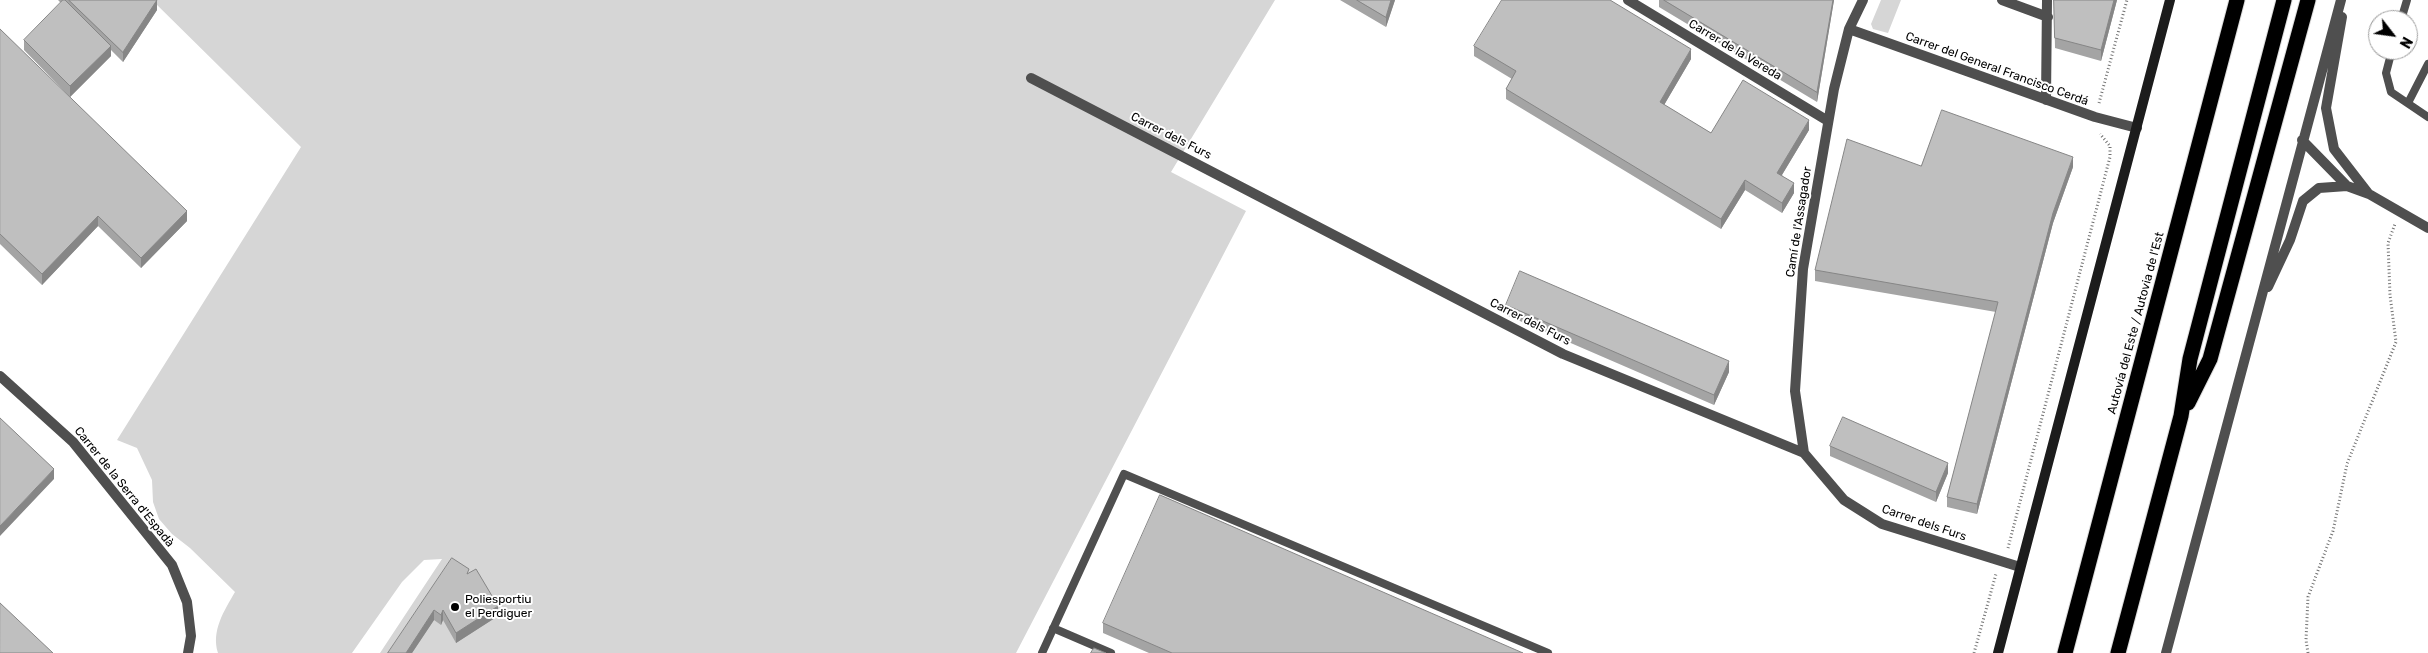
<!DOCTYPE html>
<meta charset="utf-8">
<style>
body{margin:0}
#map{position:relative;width:2428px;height:653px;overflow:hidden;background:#fff;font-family:Rubik,sans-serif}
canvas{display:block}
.north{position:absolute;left:2368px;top:10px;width:50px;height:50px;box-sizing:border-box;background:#fff;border:1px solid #999;border-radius:50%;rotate:120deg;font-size:14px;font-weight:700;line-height:20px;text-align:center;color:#000}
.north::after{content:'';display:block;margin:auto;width:18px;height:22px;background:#000;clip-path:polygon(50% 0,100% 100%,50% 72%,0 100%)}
</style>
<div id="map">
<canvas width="2428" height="653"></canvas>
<div class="north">N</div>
</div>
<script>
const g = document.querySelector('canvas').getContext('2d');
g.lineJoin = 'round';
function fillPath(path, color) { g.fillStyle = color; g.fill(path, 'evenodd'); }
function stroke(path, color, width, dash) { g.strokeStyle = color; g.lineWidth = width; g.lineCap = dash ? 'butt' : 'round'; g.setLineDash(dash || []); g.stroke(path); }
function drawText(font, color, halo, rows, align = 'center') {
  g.font = font + ' Rubik,sans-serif'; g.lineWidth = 4; g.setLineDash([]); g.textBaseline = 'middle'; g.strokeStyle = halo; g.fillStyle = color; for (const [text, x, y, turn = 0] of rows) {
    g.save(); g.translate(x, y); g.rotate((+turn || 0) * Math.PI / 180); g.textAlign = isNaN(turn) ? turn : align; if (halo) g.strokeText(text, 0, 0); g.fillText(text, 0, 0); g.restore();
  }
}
fillPath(new Path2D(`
 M152,0h1123l-104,172 75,39 -230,442h-636l62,-94 -18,1 -22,22 -50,71h-134c-7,-22 6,-42 17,-61l-45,-44 -18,-14 -13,-15 -6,-17 -1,-22 -15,-32 -20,-8 184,-293z
 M1881,0h20l-13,33 -15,-4 -2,-5z`), '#d6d6d6');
const highway = new Path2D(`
 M2188,403l22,-44 98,-359
 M2065,653l172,-653
 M2118,653l63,-237 9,-57 94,-359`);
stroke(highway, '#dbdbdb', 17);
stroke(new Path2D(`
 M2099,103l28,-103
 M2008,548l102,-391v-11l-10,-12
 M1974,653l22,-79
 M2308,653l-2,-13 2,-43 25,-66 14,-67 49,-122 -6,-47 -2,-52 7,-19`), '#717171', 3, [1, 2.5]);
stroke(new Path2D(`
 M2401,20l6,-20
 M2392,50l-6,23 5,19 37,25
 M2408,103l20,-39
 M1053,628l58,25
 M1042,653l82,-179 424,179`), '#4f4f4f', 8);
stroke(new Path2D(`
 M1628,0l200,121
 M2002,0l46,17
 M2342,17l-16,91 8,41 34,44
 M1849,29l246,88 42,11
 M1031,78l532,276 241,99 40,47 38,24 138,43
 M2046,100l1,-100
 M2302,140l45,46
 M2268,287l22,-47 13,-39 16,-13 28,-2 22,8 59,34
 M0,376l73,66 99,123 15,37 4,34 -3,17
 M1804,453l-9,-62 8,-122 31,-180 15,-60 14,-29
 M2166,653l175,-653`), '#4f4f4f', 10);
stroke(new Path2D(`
 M1998,653l172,-653`), '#1c1c1c', 10);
stroke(highway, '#000', 15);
fillPath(new Path2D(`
 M58,0h99v10l-34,52 -12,-12v6l-41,41 -46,-47v-10l37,-37z
 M1340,0h55l-9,27z
 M1659,0h175l-17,102 -158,-95z
 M2054,0h63l-16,61 -46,-13z
 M0,29l187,192 -46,47 -43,-42 -56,59 -42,-41z
 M1474,46l217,13 -27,46 47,28 98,-3 -27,45 12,18 -12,20 -37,-23 -24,39 -215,-130v-10l6,-10 -38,-23z
 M2073,167l-20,56 -76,291 -30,-7v-10l49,-185 -181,-31v-11z
 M1506,305l223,67 -15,33 -208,-90z
 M1830,446l118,27 -12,29 -106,-46z
 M469,573l29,43 -42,27 -13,-23 -2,5 -7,-5 -22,33h-24z
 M1103,623l420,30h-374l-46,-20z`), '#a4a4a4');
fillPath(new Path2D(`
 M157,0v10l-34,52v-10z
 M1391,0h4l-9,27v-10z
 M1833,0h1l-17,102v-10z
 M2114,0h3l-16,61v-11z
 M111,46v10l-41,41v-11z
 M1691,49v10l-31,53v-10z
 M1809,120v10l-32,53v-10z
 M2073,157v10l-20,56 -76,291v-10l76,-291z
 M1745,180v10l-24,39v-10z
 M1794,183v10l-12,20v-10z
 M187,211v10l-46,47v-10z
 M98,216v10l-56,59v-11z
 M1729,361v11l-15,33v-10z
 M1948,463v10l-12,29v-10z
 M54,469v10l-54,57v-10z
 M498,606v10l-42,27v-10z
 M434,610v10l-22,33h-6z
 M443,610v10l-2,5v-10z`), '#868686');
const building = new Path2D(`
 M63,0h2l46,46 -41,40 -46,-46z
 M69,0h88l-34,52z
 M1357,0h34l-5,17z
 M1502,0h108l81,49 -31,53 51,31 32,-53 66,40 -32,53 17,10 -12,20 -37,-23 -24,39 -215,-130 10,-18 -42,-25z
 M1664,0h169l-16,92z
 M2054,0h60l-13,50 -46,-12z
 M0,29l187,182 -46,47 -43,-42 -56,58 -42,-40z
 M1942,110l131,47 -20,56 -76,291 -30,-7 51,-195 -183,-32 32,-131 74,27z
 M1520,271l209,90 -15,34 -208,-90z
 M1843,417l105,46 -12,29 -106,-46z
 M0,418l54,51 -54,57z
 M1160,495l363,158h-351l-69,-30z
 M452,558l17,11 -2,5 9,-5 22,37 -42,27 -13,-23 -2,5 -7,-5 -28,43h-18z
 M0,603l53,50h-53z
 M1094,648l12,5h-15z`);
fillPath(building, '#bfbfbf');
stroke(building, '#868686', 1);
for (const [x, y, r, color] of [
 [455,607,5,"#000"]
]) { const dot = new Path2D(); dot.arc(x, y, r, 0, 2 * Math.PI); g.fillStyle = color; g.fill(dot); stroke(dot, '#fff', 2); }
drawText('12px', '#000', '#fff', [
 ["Carrer de la Vereda",1735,50,31],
 ["Carrer del General Francisco Cerdá",1997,69,20],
 ["Carrer dels Furs",1171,136,27],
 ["Camí de l'Assagador",1799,222,-81],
 ["Carrer dels Furs",1530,322,27],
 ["Autovía del Este / Autovia de l'Est",2136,323,-75],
 ["Carrer de la Serra d'Espadà",124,487,51],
 ["Carrer dels Furs",1924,523,19]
]);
drawText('12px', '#000', '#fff', [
 ["Poliesportiu",465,600],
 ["el Perdiguer",465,614]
], 'left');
</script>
